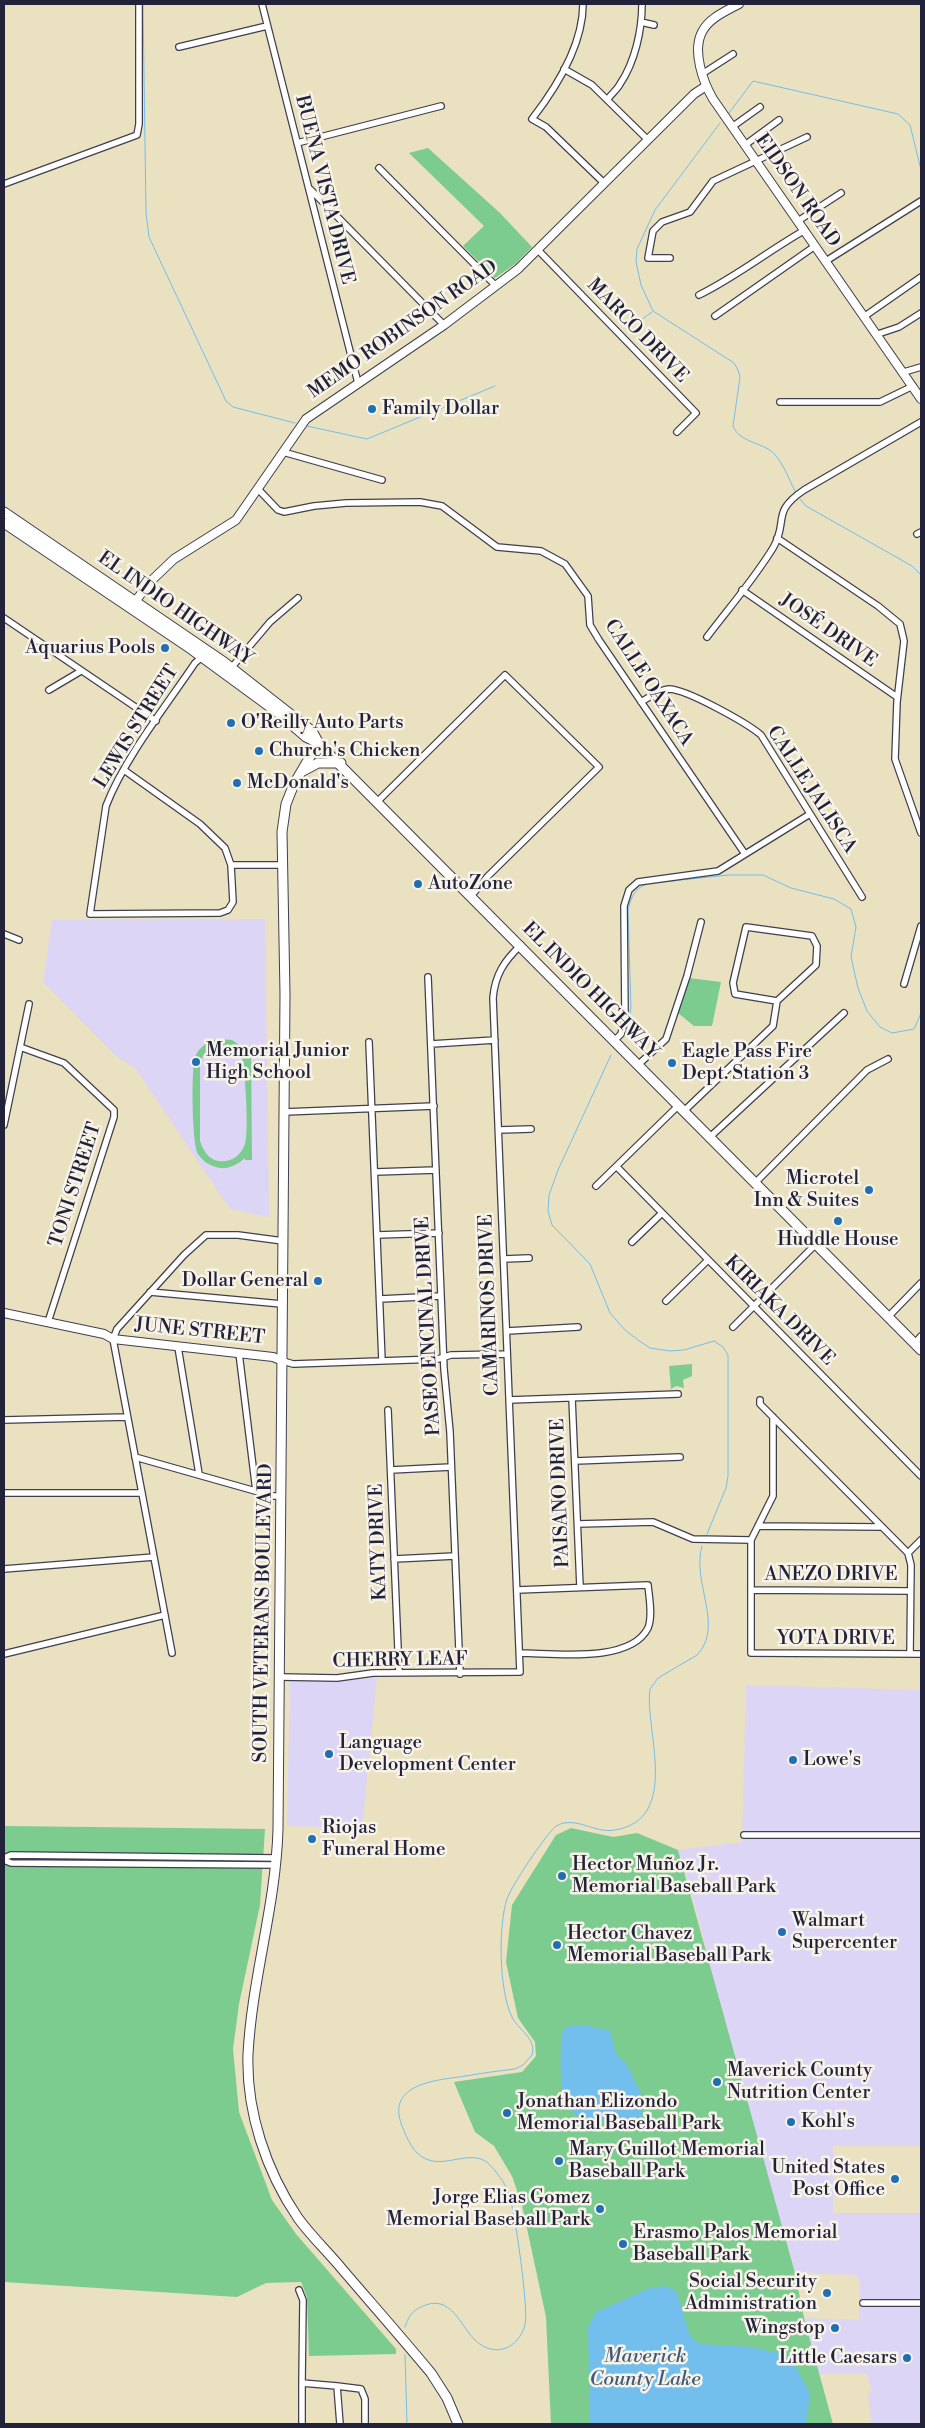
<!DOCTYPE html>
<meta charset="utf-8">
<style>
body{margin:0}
#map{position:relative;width:925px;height:2428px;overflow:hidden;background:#e9e1bf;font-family:"Libre Bodoni",serif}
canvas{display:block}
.frame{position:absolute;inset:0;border:5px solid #22223b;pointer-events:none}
</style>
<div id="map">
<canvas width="925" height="2428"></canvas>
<div class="frame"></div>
</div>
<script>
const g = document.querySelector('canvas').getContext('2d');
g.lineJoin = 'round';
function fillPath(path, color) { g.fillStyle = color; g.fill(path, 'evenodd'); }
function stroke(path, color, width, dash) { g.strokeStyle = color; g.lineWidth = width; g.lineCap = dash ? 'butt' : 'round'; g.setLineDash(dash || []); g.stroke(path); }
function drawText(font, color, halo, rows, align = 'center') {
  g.font = font + ' "Libre Bodoni",serif'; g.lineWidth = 5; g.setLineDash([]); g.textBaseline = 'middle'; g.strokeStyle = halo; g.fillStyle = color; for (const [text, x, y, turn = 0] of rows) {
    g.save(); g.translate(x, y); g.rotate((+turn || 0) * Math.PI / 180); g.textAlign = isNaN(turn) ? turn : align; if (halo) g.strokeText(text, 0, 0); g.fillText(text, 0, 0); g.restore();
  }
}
fillPath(new Path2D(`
 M265,919l4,298 -39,-8 -94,-140 -20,-13 -73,-74 9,-62z
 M377,1678l-15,150 -75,-2 3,-144z
 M746,1685l175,5v456h-88v67h88v211h-50l-3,-31 4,-2 -6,-18 -47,1 -15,-56 55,2 1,-36 -3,-9 -62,-2 -66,-230 -31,-127 -20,-66 64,-8z`), '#ddd5f6');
fillPath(new Path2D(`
 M428,148l72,65 32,34 -17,17 -20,14 -32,-32 21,-20 -75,-73z
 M689,978l32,4 -9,44h-18l-16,-13z
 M218,1039l14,1 12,8v-2h7l1,114h-7v-2c-7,6 -15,11 -24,10 -9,-1 -18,-6 -23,-14 -6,-10 -7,-85 -3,-97 4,-10 13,-16 23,-18zM219,1045c14,-1 23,7 25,21 1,18 5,62 1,78 -4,12 -15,19 -27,17 -10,-2 -15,-11 -18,-20v-80l6,-9z
 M692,1364v12l-9,4 1,8 -8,-2 -5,3 -2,-23z
 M4,1826l261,3 -5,76 -21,99 -6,45 6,63 33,88 24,34 100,115v5l-87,2 -2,-59 -6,-15 -35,1 -29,14 -233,-15z
 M571,1828l42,9 24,-4 41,17 117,423 9,45 29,106h-282l-5,-107 -24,-112 -10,-29 -18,-30 -19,-14 -21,-50 68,-10 14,-16 -1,-14 -17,-24 -12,-56 6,-57 44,-70z`), '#7bcc8e');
fillPath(new Path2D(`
 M572,2025l17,1 21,5 6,23 11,11 16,33 -1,19c-23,6 -69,14 -78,-20 -5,-19 -3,-42 -3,-62l3,-6z
 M665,2286l11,5 14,45 9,8 52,3 38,8 21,38 -4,31h-216l-2,-97 8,-15 54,-24z`), '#72beec');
stroke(new Path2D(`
 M143,4l3,209 3,24 77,164 7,6 62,16
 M729,113l24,-32 145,33 12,11 11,45
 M720,123l-65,87 -18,39 -1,13 5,23 12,26 81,52 4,7 2,7 -7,49c5,14 23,16 35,23 13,7 20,29 27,42
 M638,322l14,-10
 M307,426l60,13 128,-53
 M800,499l6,7 106,60 9,9
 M653,883l75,-8h35l28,13 43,11 17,10 5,18 -5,30 7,31 9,23 13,16 12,6 22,-4 7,-16
 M626,1034l5,-26 -3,-97c3,-15 7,-23 21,-28
 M611,1055l-53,115 -9,25 -1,16 4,14 38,39 20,49 15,17 13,10 12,8 20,3 14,-1 30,-9 9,6 5,8v121l-2,12 -19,46
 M405,2327c3,-10 7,-16 16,-20 30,-15 39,19 55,34 19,17 42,8 49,-16 4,-15 -10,-113 -16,-131 -3,-10 -13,-23 -21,-31 -17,-14 -43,5 -62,-4 -13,-5 -19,-21 -24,-33 -17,-43 36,-46 64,-50 16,-3 32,-5 49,-7l8,-4 9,-10c5,-17 -14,-25 -20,-38 -13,-26 -14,-91 -5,-118 5,-14 37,-62 49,-73 20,-11 38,8 59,4 67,-11 29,-102 35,-141l8,-11 39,-23c28,-29 -6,-73 5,-109
 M405,2355l2,69`), '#72beec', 1);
const street = new Path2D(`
 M262,4l96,379
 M583,4c0,40 -27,84 -51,115l14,8 58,56
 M641,22l13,3
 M179,47l88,-21
 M564,69l28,16 55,54
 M702,74l31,-20
 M608,99c3,-5 9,-9 12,-15 15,-22 22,-54 22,-80
 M732,127l28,-20
 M297,143l144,-37
 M745,145l34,-25
 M379,168l117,118
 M4,184l133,-49 2,-11v-120
 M310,189l134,136
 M798,221l43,-28
 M538,250l158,163 -19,19
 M670,258h-22l5,-27 9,-9 28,-10 23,-31 94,-44
 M826,261l95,-60
 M699,295c37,-18 69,-44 106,-65
 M715,316l100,-70
 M865,316l56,-39
 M878,334l21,-7 22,-14
 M904,372l17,-5
 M780,402h100l33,-16
 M283,452l99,28
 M258,489l20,21 6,2 30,-6 32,-3 74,-1 22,4 55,41 44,4 24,13 23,32 2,29 9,15 146,214
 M917,534l4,-2
 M777,538l101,68 22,18 4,17 -7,61 -2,57 26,74
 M742,590l155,107
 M4,618l152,103
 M707,637c22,-29 47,-58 66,-89 16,-27 -3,-35 31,-58l117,-68
 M232,667l38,-45 28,-24
 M49,690l32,-19
 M641,702c8,-5 18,-12 28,-13 17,0 78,34 92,46l101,162
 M124,770l76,54 25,24 6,17 2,37 -5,8 -8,3 -130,1 16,-108c18,-47 60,-100 89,-143l9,-8
 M378,801l127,-126 94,92 -111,109 -16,19
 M231,865h52
 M4,934l15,6
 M428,977l16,392 6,63 10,242
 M904,984l17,-58
 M615,1040l6,-6 4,-16 -1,-112 5,-16 9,-8 80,-11 92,-57
 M369,1042l13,319
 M431,1044l64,-4
 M20,1047l44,16 50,47v7l-66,205
 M639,1064l27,-25 21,-63 14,-54
 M684,1111l89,-85 4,-25 39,-36 1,-19 -5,-10 -66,-9 -13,56 2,11 42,7
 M284,1112l150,-6
 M4,1125l25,-121
 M499,1130l32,-1
 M710,1137l134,-124
 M617,1167l304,309
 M375,1172l61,-2
 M756,1182l111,-112 21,-11
 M596,1186l83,-81
 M377,1235l62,-2
 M632,1242l30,-29
 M504,1259l25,-1
 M150,1292l132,12
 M380,1299l61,-3
 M666,1301l42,-41
 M888,1317l33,-34
 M733,1327l83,-83
 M507,1331l71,-4
 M915,1343l6,-7
 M178,1347l21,127
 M239,1353l17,138
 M283,1361l10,3 145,-5 13,-4 56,-1
 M572,1398l8,189
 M509,1400l169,-6
 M760,1400v4l148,149
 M388,1410l11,263
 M773,1417v79l-22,44v113l170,1
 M4,1420l123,-3
 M135,1457l138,39h9
 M575,1461l105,-4
 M391,1470l60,-3
 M4,1493h138
 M578,1524l75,-2 40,17 58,1
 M758,1526l123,1
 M394,1559l61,-3
 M4,1569l150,-12
 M517,1590l131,-5c1,12 5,31 0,43 -18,36 -95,25 -128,25
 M751,1590l159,1
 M172,1653l-59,-314 4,-10 67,-74 22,-20h32l45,6
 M4,1654l161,-39
 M910,1654l1,-89 -3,-12 13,-13
 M280,1677l57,1 36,-5 147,-1 -27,-674c2,-23 11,-37 28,-53
 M744,1835h177
 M4,1858l7,-3 266,3
 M4,1860l7,3 265,2
 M299,2290l4,10 -1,83
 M863,2303h58
 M302,2424v-41l35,3
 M340,2424l-3,-38 24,3 4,10v25`);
const secondary = new Path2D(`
 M739,4c-13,7 -30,14 -37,28 -10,19 1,50 11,67l208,300
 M133,604l19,-24 22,-21 62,-39 70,-101 138,-94 74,-56 176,-175 12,-8
 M4,1313l100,21 9,5 160,18 10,4`);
const primary = new Path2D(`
 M4,512l220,150 88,69 6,11
 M4,523l187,126 86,63 29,25 12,6 603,607
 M318,743l-24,41 -8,20 -4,28 3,162 -7,835c-2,76 -26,149 -30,225 -2,57 18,117 50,164 13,18 30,34 44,51 30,35 60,69 89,104l16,25 11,26
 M303,771l15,-8h23`);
stroke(street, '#403f4f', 8);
stroke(secondary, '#403f4f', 10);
stroke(primary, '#403f4f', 11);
stroke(street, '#fff', 5.5);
stroke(secondary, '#fff', 8);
stroke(primary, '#fff', 9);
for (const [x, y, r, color] of [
 [372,409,5,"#1f6fb2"],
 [165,648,5,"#1f6fb2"],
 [231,723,5,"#1f6fb2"],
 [259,751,5,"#1f6fb2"],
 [237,783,5,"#1f6fb2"],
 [418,884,5,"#1f6fb2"],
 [196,1062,5,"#1f6fb2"],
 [672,1063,5,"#1f6fb2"],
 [869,1190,5,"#1f6fb2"],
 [838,1221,5,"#1f6fb2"],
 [318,1281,5,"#1f6fb2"],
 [329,1754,5,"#1f6fb2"],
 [793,1760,5,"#1f6fb2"],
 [312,1839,5,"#1f6fb2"],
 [562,1876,5,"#1f6fb2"],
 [782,1932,5,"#1f6fb2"],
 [557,1945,5,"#1f6fb2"],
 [717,2082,5,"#1f6fb2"],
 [507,2113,5,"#1f6fb2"],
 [791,2122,5,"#1f6fb2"],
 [559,2161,5,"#1f6fb2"],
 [895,2179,5,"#1f6fb2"],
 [600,2209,5,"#1f6fb2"],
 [623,2244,5,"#1f6fb2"],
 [827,2293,5,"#1f6fb2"],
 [835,2328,5,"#1f6fb2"],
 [907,2358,5,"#1f6fb2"]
]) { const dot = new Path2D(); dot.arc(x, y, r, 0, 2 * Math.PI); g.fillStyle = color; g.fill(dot); stroke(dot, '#f7f3e8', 2); }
drawText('19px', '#22223b', '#f7f3e8', [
 ["BUENA VISTA DRIVE",324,190,76],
 ["EIDSON ROAD",797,191,55],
 ["MEMO ROBINSON ROAD",403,330,-35],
 ["MARCO DRIVE",637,331,46],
 ["EL INDIO HIGHWAY",175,609,35],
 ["JOSÉ DRIVE",828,631,35],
 ["CALLE OAXACA",648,683,57],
 ["LEWIS STREET",137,727,-58],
 ["CALLE JALISCA",811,790,57],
 ["EL INDIO HIGHWAY",590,991,45],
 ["TONI STREET",76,1185,-72],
 ["CAMARINOS DRIVE",490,1305,-92],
 ["KIRIAKA DRIVE",779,1311,45],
 ["PASEO ENCINAL DRIVE",429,1326,-93],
 ["JUNE STREET",200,1332,6],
 ["PAISANO DRIVE",561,1493,-92],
 ["KATY DRIVE",379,1542,-92],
 ["ANEZO DRIVE",831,1575],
 ["SOUTH VETERANS BOULEVARD",264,1613,-89],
 ["YOTA DRIVE",836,1639],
 ["CHERRY LEAF",400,1661,-1]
]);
drawText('19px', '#22223b', '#f7f3e8', [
 ["Family Dollar",382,409],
 ["Aquarius Pools",155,648,"right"],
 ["O'Reilly Auto Parts",241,723],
 ["Church's Chicken",269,751],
 ["McDonald's",247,783],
 ["AutoZone",428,884],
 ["Memorial Junior",206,1051],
 ["High School",206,1073],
 ["Eagle Pass Fire",682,1052],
 ["Dept. Station 3",682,1074],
 ["Microtel",859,1179,"right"],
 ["Inn & Suites",859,1201,"right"],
 ["Huddle House",838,1240,"center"],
 ["Dollar General",308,1281,"right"],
 ["Language",339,1743],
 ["Development Center",339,1765],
 ["Lowe's",803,1760],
 ["Riojas",322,1828],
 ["Funeral Home",322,1850],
 ["Hector Muñoz Jr.",572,1865],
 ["Memorial Baseball Park",572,1887],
 ["Walmart",792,1921],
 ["Supercenter",792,1943],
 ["Hector Chavez",567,1934],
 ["Memorial Baseball Park",567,1956],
 ["Maverick County",727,2071],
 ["Nutrition Center",727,2093],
 ["Jonathan Elizondo",517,2102],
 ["Memorial Baseball Park",517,2124],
 ["Kohl's",801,2122],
 ["Mary Guillot Memorial",569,2150],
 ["Baseball Park",569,2172],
 ["United States",885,2168,"right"],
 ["Post Office",885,2190,"right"],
 ["Jorge Elias Gomez",590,2198,"right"],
 ["Memorial Baseball Park",590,2220,"right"],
 ["Erasmo Palos Memorial",633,2233],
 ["Baseball Park",633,2255],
 ["Social Security",817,2282,"right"],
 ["Administration",817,2304,"right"],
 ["Wingstop",825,2328,"right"],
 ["Little Caesars",897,2358,"right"]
], 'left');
drawText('italic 20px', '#3e5979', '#f7f3e8', [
 ["Maverick",645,2357],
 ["County Lake",645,2380]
]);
</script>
